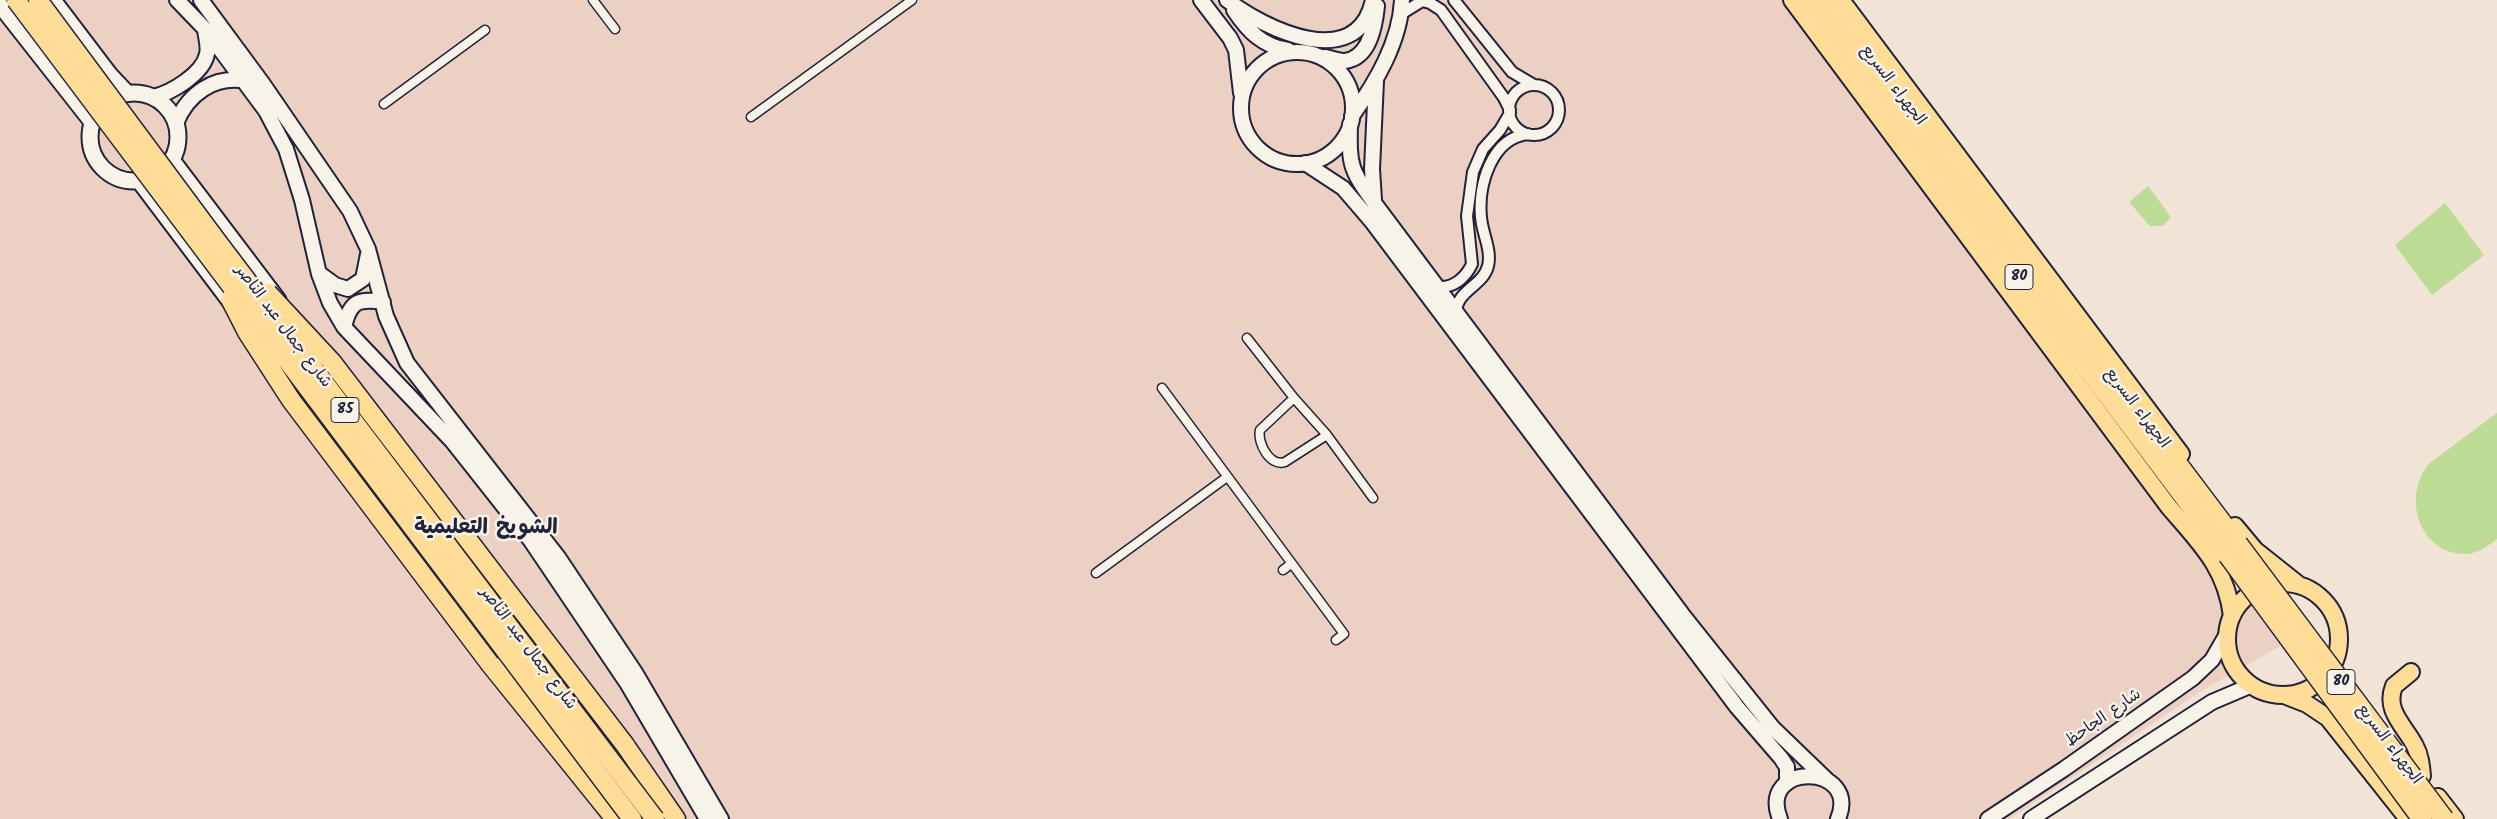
<!DOCTYPE html>
<meta charset="utf-8">
<style>
body{margin:0}
canvas{display:block;background:#f2e3d7}
</style>
<canvas width="2497" height="819"></canvas>
<script>
const g = document.querySelector('canvas').getContext('2d');
g.lineJoin = 'round';
function fillPath(path, color) { g.fillStyle = color; g.fill(path, 'evenodd'); }
function stroke(path, color, width, dash) { g.strokeStyle = color; g.lineWidth = width; g.lineCap = dash ? 'butt' : 'round'; g.setLineDash(dash || []); g.stroke(path); }
function drawText(font, color, halo, rows, align = 'center') {
  g.font = font + ' Kalam,"Playpen Sans Arabic",sans-serif'; g.lineWidth = 5; g.setLineDash([]); g.textBaseline = 'middle'; g.strokeStyle = halo; g.fillStyle = color; for (const [text, x, y, turn = 0] of rows) {
    g.save(); g.translate(x, y); g.rotate((+turn || 0) * Math.PI / 180); g.textAlign = isNaN(turn) ? turn : align; if (halo) g.strokeText(text, 0, 0); g.fillText(text, 0, 0); g.restore();
  }
}
fillPath(new Path2D(`
 M0,0h1819l477,637 -93,53 -193,129h-2010z`), '#ecd0c3');
fillPath(new Path2D(`
 M2148,186l23,31 -8,9h-13l-21,-24z
 M2445,203l39,52 -52,40 -37,-50z
 M2497,413v126c-10,8 -21,16 -35,15 -45,-3 -60,-61 -32,-91z`), '#bcdc95');
const pedestrian = new Path2D(`
 M593,0l22,29
 M384,104l101,-74
 M751,117l161,-117
 M1247,338l47,60 33,37 46,63
 M1162,388l182,246 -8,6
 M1294,398l-34,32c-3,13 10,37 25,32l42,-27
 M1283,570l8,-6
 M1096,573l131,-96`);
const minor = new Path2D(`
 M1454,0l58,72 22,13
 M1401,14l21,-13 8,2 11,7 63,88 6,12
 M1509 110a25 25 0 1 1 50 0a25 25 0 1 1-50 0Z
 M1439,287c15,1 27,-10 33,-23l-5,-48 6,-44 10,-23 17,-19 10,-17
 M1456,312c1,-22 27,-26 32,-46 4,-16 -6,-33 -7,-49 -3,-31 10,-79 47,-83`);
const tertiary = new Path2D(`
 M177,0l28,29 61,82 20,38 16,51 17,74 11,29 14,24 108,114 79,100 96,142 80,136
 M201,0l62,84 87,127 18,38 18,67 21,47 151,194 78,117 85,145
 M1201,0l29,38 6,12 5,43
 M1227,0c38,29 130,74 146,0
 M1234,10c14,21 28,36 54,40
 M1241 108a56 56 0 1 1 112 0a56 56 0 1 1-112 0Z
 M1325,57c6,1 14,4 20,4 25,-3 30,-36 32,-55
 M153,97c18,-4 50,-23 54,-43 2,-7 -1,-16 -2,-24
 M1352,116c24,-34 48,-74 50,-116
 M176,123c12,-29 38,-48 70,-42
 M1350,124c-1,42 0,45 25,80l307,410 91,114 54,52
 M1305,163l38,25 30,35 364,484 44,51 6,9v16
 M1374,200l-2,-31 4,-88
 M320,274l15,11 13,4 15,-10 5,-25
 M344,327c6,-25 13,-29 39,-25
 M1780,819c-23,-58 81,-56 58,0
 M1988,819l76,-50 129,-91 19,-18 15,-26
 M2031,819l181,-117 40,-17`);
const secondary = new Path2D(`
 M53,0l57,75 17,18
 M0,5l92,117
 M90 137a44 44 0 1 1 88 0a44 44 0 1 1-88 0Z
 M172,160l106,140
 M140,182l95,126
 M276,363l249,331`);
const primary = new Path2D(`
 M1792,0l377,507c30,35 57,60 63,109
 M1841,0l340,454
 M2235,526l20,24 44,35
 M2227 639a56 56 0 1 1 112 0a56 56 0 1 1-112 0Z
 M2411,672l-17,14c-10,25 11,40 21,60 5,9 6,19 7,30
 M2284,695l23,9 21,14 80,101
 M2438,797l17,22`);
const trunk = new Path2D(`
 M490,664l125,155
 M625,745l51,74`);
const motorway = new Path2D(`
 M1810,0l418,555
 M1828,0l410,544`);
stroke(pedestrian, '#22223b', 11);
stroke(minor, '#22223b', 14);
stroke(tertiary, '#22223b', 18);
stroke(secondary, '#22223b', 19);
stroke(primary, '#22223b', 20);
stroke(trunk, '#22223b', 21);
stroke(motorway, '#22223b', 22);
stroke(pedestrian, '#f7f3e8', 8);
stroke(minor, '#f7f3e8', 10);
stroke(tertiary, '#f7f3e8', 14);
stroke(secondary, '#f7f3e8', 15);
stroke(primary, '#ffdd96', 16);
stroke(trunk, '#ffdd96', 18);
stroke(motorway, '#ffdd96', 19);
const trunkBridge = new Path2D(`
 M16,0l616,819
 M38,0l179,241 438,578
 M268,293l64,69 293,383
 M230,299l17,33 44,68 199,264`);
const motorwayBridge = new Path2D(`
 M2238,544l206,275
 M2228,555l194,264`);
stroke(trunkBridge, '#22223b', 21, []);
stroke(motorwayBridge, '#22223b', 22, []);
stroke(trunkBridge, '#ffdd96', 18);
stroke(motorwayBridge, '#ffdd96', 19);
for (const [x, y, w] of [
 [2019,277,28],
 [345,410,28],
 [2341,682,28]
]) { const box = new Path2D(); box.roundRect(x - w / 2, y - 12.5, w, 25, 4); g.fillStyle = '#f7f3e8'; g.fill(box); stroke(box, '#22223b', 1); }
drawText('bold 15px', '#22223b', null, [
 ["80",2019,277],
 ["85",345,410],
 ["80",2341,682]
]);
drawText('16px', '#22223b', '#f7f3e8', [
 ["الجهراء السريع",1892,86,53],
 ["شارع جمال عبد الناصر",282,327,53],
 ["الجهراء السريع",2136,409,53],
 ["شارع جمال عبد الناصر",527,649,53],
 ["شارع الجاحظ",2104,719,-35],
 ["الجهراء السريع",2388,745,53]
]);
drawText('bold 21px', '#22223b', '#f7f3e8', [
 ["الشويخ التعليمية",486,529]
]);
</script>
